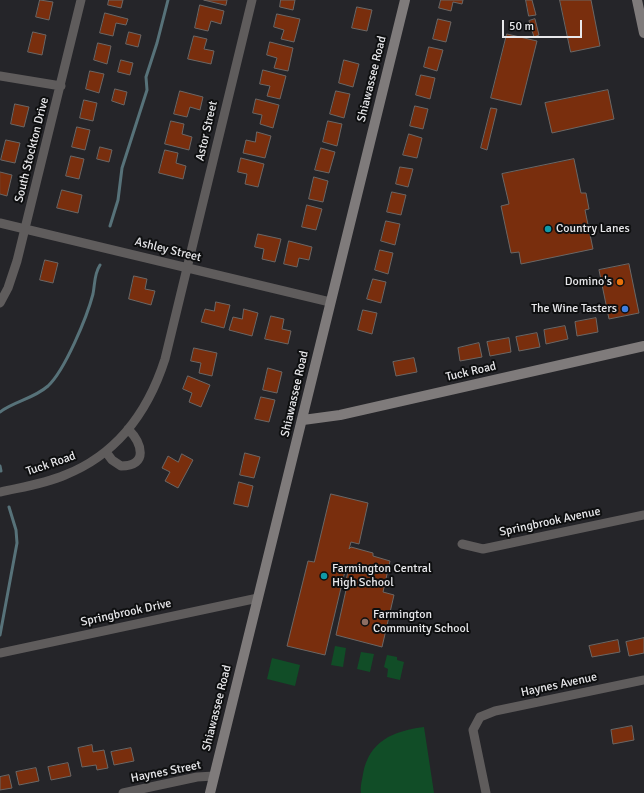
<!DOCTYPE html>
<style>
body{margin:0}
#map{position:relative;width:644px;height:793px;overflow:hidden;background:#252529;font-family:Signika,sans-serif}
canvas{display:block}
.scale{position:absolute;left:502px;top:20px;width:80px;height:18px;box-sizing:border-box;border:2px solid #e8e8eb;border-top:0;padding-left:5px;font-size:12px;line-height:14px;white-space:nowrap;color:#e8e8eb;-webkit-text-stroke:3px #0e0f10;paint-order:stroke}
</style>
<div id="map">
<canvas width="644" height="793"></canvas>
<div class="scale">50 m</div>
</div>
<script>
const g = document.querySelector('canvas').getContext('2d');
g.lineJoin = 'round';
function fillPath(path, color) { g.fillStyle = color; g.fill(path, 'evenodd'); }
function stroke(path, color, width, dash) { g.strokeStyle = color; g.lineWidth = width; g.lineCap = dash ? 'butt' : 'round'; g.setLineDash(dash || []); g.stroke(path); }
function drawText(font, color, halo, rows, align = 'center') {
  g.font = font + ' Signika,sans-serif'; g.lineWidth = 4; g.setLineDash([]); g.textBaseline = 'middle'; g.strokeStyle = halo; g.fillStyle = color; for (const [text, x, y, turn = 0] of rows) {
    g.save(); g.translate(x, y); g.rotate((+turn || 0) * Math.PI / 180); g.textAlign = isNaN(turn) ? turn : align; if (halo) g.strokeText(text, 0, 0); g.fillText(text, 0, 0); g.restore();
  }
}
fillPath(new Path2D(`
 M335,646l11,2 -3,19 -12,-2z
 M361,652l13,2 -4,18 -13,-3z
 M387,655l10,2v3l7,2 -4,18 -13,-3 1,-8 -4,-2z
 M272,658l28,7 -5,21 -28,-7z
 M424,727l10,66h-73c-1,-6 1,-13 2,-19 6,-33 30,-43 61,-47z`), '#114d27');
stroke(new Path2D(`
 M110,226l8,-26 4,-32 25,-78 -1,-13 11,-34 11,-43
 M0,412c15,-11 33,-13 48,-26 17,-16 39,-69 45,-92 2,-10 1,-20 7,-29
 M0,466l1,5
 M0,635l17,-92 -1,-13 -7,-23`), '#577279', 3);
const building = new Path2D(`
 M40,0l13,2 -4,18 -13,-3z
 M109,0h14l-2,8 -13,-3z
 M204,0h23l-1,5z
 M281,0h14l-2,10 -13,-3z
 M441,0h22l-1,4 -9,-2 -2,9 -12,-3z
 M526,0h6l4,15 -7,1z
 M560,0h31l9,46 -29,6z
 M200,5l24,6 -3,13 -10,-3 -3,10 -13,-3z
 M357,7l15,3 -5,21 -15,-3z
 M105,13l23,6 -2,6 -10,-2 -3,13 -13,-3z
 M277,14l23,5 -6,23 -13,-3 3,-9 -10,-3z
 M438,19l13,3 -5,20 -13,-3z
 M535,19l4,16 -5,2 -5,-16z
 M33,32l13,3 -4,20 -14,-3z
 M129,32l12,3 -3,12 -12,-3z
 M507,34l30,7 -16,64 -30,-7z
 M194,36l13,3 -3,10 10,2 -3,13 -23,-5z
 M270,42l23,6 -5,23 -14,-3 3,-10 -10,-3z
 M98,43l13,3 -4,18 -13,-4z
 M429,47l14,3 -6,21 -13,-4z
 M121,60l12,3 -3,12 -12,-3z
 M344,60l15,4 -6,23 -14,-4z
 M263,70l23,6 -6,23 -13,-3 3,-10 -10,-2z
 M90,71l14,3 -5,19 -13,-4z
 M421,75l14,3 -5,21 -14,-4z
 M115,89l12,3 -3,13 -12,-4z
 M608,90l6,29 -62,14 -7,-30z
 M180,91l23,6 -3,13 -10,-3 -3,10 -13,-3z
 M336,91l14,3 -6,24 -14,-4z
 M256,99l23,6 -6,23 -13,-4 2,-9 -9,-2z
 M84,100l13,3 -4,18 -13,-3z
 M15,104l14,3 -5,20 -13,-3z
 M415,106l13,3 -5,20 -13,-3z
 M491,108l6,1 -10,41 -6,-2z
 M171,121l13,3 -2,10 10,3 -3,13 -24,-6z
 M328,121l14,3 -5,22 -14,-4z
 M77,127l13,3 -5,20 -13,-3z
 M257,132l14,4 -6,22 -22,-5 3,-13 9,2z
 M409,134l13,4 -5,20 -14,-3z
 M6,140l14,3 -5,20 -14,-3z
 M100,147l12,3 -3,12 -12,-3z
 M321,148l14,4 -6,21 -14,-3z
 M165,150l13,3 -2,10 10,3 -3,13 -24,-6z
 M71,156l13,3 -5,20 -13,-3z
 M241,158l23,6 -6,23 -13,-3 2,-10 -9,-2z
 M574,159l7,34h5l3,16 -4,1 8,39 -72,15 -2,-12 -8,1 -10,-47 8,-2 -7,-30z
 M400,167l13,2 -5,18 -12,-3z
 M0,172l12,3 -5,21 -7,-2z
 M314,177l14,4 -5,21 -14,-3z
 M62,190l20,5 -4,18 -21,-5z
 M392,192l14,3 -5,20 -14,-3z
 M307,205l15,4 -6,21 -14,-3z
 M386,221l14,3 -5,21 -14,-4z
 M258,234l23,5 -6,23 -13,-3 2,-10 -9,-2z
 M289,241l23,6 -3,13 -10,-2 -2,9 -13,-3z
 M380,250l13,3 -5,21 -13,-4z
 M45,260l13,3 -5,20 -13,-3z
 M629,264l10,49 -30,6 -10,-49z
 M134,276l13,3 -2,10 10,2 -4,14 -22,-6z
 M373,279l13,3 -5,21 -14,-4z
 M216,302l14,3 -6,23 -23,-6 4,-13 9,2z
 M244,309l14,4 -6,23 -23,-6 4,-13 9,2z
 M363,310l14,3 -5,21 -14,-4z
 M271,316l13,3 -2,10 9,2 -3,13 -23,-5z
 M596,318l2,14 -21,4 -2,-14z
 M565,326l3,13 -22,5 -2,-14z
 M537,333l3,14 -21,4 -3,-14z
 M509,338l2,14 -21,4 -3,-14z
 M479,343l3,14 -22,4 -2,-13z
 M194,348l23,5 -5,23 -13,-3 2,-10 -10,-2z
 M414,358l3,14 -21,4 -3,-14z
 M268,368l14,4 -5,21 -14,-3z
 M188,376l22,9 -9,22 -12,-5 3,-9 -9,-4z
 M261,397l14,3 -6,22 -14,-3z
 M245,453l15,4 -6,21 -14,-3z
 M182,454l11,6 -15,28 -13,-7 5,-9 -8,-4 6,-12 10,6z
 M239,482l14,4 -5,21 -14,-3z
 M331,494l37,9 -9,41 -8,-2 -2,7 2,-2 22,6v3l17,5 -7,31 11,3 -12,52 -46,-12 12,-54h-2l2,-10h-3l-20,84 -38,-9 21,-85 6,1z
 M644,638v15l-15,3 -3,-14z
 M618,640l2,12 -28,5 -3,-11z
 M632,726l2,14 -21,4 -2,-14z
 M92,745l1,7 11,-2 4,18 -11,2 -1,-5 -14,2 -4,-19z
 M131,748l3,13 -20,4 -3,-13z
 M68,763l3,13 -20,4 -3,-13z
 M36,768l3,13 -20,4 -3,-13z
 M9,775l3,13 -12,2v-13z`);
fillPath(building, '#792e0d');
stroke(building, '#6b6765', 1);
stroke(new Path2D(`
 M0,76l61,10
 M0,223l330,79
 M0,303l8,-15 9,-27 64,-261
 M106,452l6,8 9,6c28,0 21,-23 7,-37
 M0,492c22,-5 44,-8 65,-17 53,-21 83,-63 100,-116l87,-359
 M462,544l21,5 161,-34
 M0,653l258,-55
 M123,793l74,-16 17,-1
 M486,793l-13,-63 7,-13 15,-6 149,-31`), '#5f5c5c', 9);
stroke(new Path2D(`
 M637,0l7,33
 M303,420l37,-5 304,-69
 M210,793l195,-793`), '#7f7b7b', 10);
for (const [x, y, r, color] of [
 [548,229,4,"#0f9aa8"],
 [620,282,4,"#e8710a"],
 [625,309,4,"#3f7fe0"],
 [324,576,4,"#0f9aa8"],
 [365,622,4,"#8d6e63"]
]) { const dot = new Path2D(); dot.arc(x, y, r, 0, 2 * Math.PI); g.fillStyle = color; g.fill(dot); stroke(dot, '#0e0f10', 1.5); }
drawText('12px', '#e8e8eb', '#0e0f10', [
 ["Shiawassee Road",372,79,-76],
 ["Astor Street",207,131,-77],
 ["South Stockton Drive",32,150,-76],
 ["Ashley Street",168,250,14],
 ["Tuck Road",471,372,-13],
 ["Shiawassee Road",295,394,-77],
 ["Tuck Road",51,464,-19],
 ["Springbrook Avenue",550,522,-12],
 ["Springbrook Drive",126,613,-12],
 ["Haynes Avenue",559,685,-12],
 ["Shiawassee Road",217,708,-76],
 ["Haynes Street",166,772,-11]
]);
drawText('12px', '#e8e8eb', '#0e0f10', [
 ["Country Lanes",556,229],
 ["Domino's",612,282,"right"],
 ["The Wine Tasters",617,309,"right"],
 ["Farmington Central",332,569],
 ["High School",332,583],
 ["Farmington",373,615],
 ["Community School",373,629]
], 'left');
</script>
